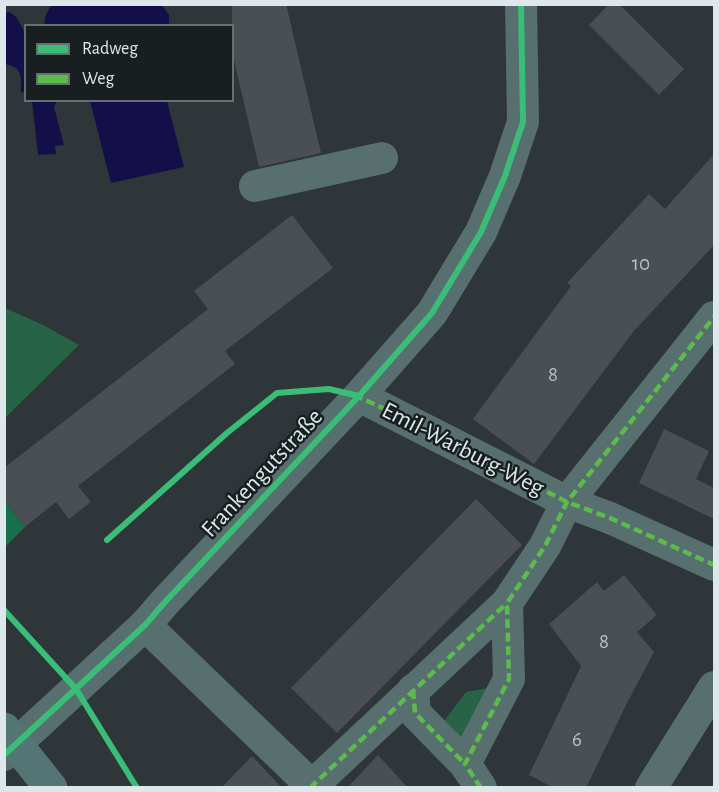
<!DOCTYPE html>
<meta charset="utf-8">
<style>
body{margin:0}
#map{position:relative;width:719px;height:792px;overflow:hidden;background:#2e3639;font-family:"Alegreya Sans",sans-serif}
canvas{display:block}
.frame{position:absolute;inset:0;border:6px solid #dee7ea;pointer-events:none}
.legend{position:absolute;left:24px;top:24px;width:210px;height:78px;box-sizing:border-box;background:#181f21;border:2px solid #676f71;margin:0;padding:8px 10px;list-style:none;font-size:18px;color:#dee7ea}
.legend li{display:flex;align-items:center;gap:12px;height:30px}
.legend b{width:30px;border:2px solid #676f71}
</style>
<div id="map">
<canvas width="719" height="792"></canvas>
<div class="frame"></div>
<ul class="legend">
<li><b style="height:8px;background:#3abd76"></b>Radweg</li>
<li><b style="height:8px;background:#5cbc4b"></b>Weg</li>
</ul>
</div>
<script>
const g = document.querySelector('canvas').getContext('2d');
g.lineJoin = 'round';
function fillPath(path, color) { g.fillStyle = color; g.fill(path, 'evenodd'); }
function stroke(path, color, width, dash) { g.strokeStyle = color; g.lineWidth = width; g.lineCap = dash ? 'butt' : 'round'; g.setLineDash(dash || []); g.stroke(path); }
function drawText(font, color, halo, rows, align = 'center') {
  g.font = font + ' "Alegreya Sans",sans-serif'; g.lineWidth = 5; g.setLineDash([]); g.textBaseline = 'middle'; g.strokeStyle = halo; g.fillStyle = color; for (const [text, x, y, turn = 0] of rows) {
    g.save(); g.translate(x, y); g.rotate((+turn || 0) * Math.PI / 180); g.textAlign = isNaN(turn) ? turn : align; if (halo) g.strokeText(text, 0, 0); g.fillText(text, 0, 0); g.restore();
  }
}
fillPath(new Path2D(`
 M5,308l38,17 36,20 -74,73z
 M489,688l-25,56 -23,-19 25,-33z`), '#266347');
fillPath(new Path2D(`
 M4,500l21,27 -20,20h-1z`), '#186f4b');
fillPath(new Path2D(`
 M52,4l110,1 7,10v10h-124c-2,-6 3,-15 7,-21z
 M10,12l7,6 8,15v59h-4c0,-15 2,-25 -16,-28v-51z
 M32,101h25l-3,6 10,38 -9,1 1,8 -18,1z
 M90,101h77l17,66 -73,16z`), '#140f49');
fillPath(new Path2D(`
 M232,4h54l35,149 -62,14 -27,-115z
 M609,4h10l65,65 -25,26 -70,-70z
 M714,154v91l-80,86 -100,133 -61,-45 98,-133 -4,-3 82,-89 16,15z
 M292,215l41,53 -108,83 10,13 -157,122 13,16 -22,17 -13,-17 -31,25 -21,-27v-32l204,-159 -14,-18z
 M664,429l45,22 -13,28 18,9v31l-75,-36z
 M476,499l46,46 -185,188 -46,-45z
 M624,575l33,40 -20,17 17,20 -28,53 -40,83h-32l-25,-13 52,-109 -32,-42 48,-42 7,9z
 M378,755l30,33h-61z
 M252,756l30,32h-61z`), '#494f52');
stroke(new Path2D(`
 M255,186l127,-28
 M359,396l208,106 43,16 104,47
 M145,625l167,161
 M413,690l2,23 50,51
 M4,755l141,-130 20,-23 194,-206 73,-83 49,-81 24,-56 18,-54 -2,-118
 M314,788l-2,-2 195,-183
 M481,788l-16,-24 44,-85 -2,-76 38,-57 22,-44 147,-185
 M651,788l63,-101`), '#576f6e', 32);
stroke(new Path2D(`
 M4,729l47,59`), '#537574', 33);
stroke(new Path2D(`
 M354,395l31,14 182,93 43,16 104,47
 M413,690l2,23 50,51
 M314,788l-2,-2 195,-183
 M481,788l-16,-24 44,-85 -2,-76 38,-57 22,-44 147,-185`), '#5cbc4b', 4.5, [9, 4.5]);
stroke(new Path2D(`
 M107,540l120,-107 50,-40 52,-4 30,7
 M4,610l72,79 61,99
 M4,755l141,-130 20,-23 194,-206 73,-83 49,-81 24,-56 18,-54 -2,-118`), '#3abd76', 6);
drawText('21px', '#b9c1c4', null, [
 ["10",641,264],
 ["8",553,375],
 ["8",604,642],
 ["6",577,740]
]);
drawText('24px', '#dee7ea', '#181f21', [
 ["Emil-Warburg-Weg",463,449,27],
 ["Frankengutstraße",262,473,-47]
]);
</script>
